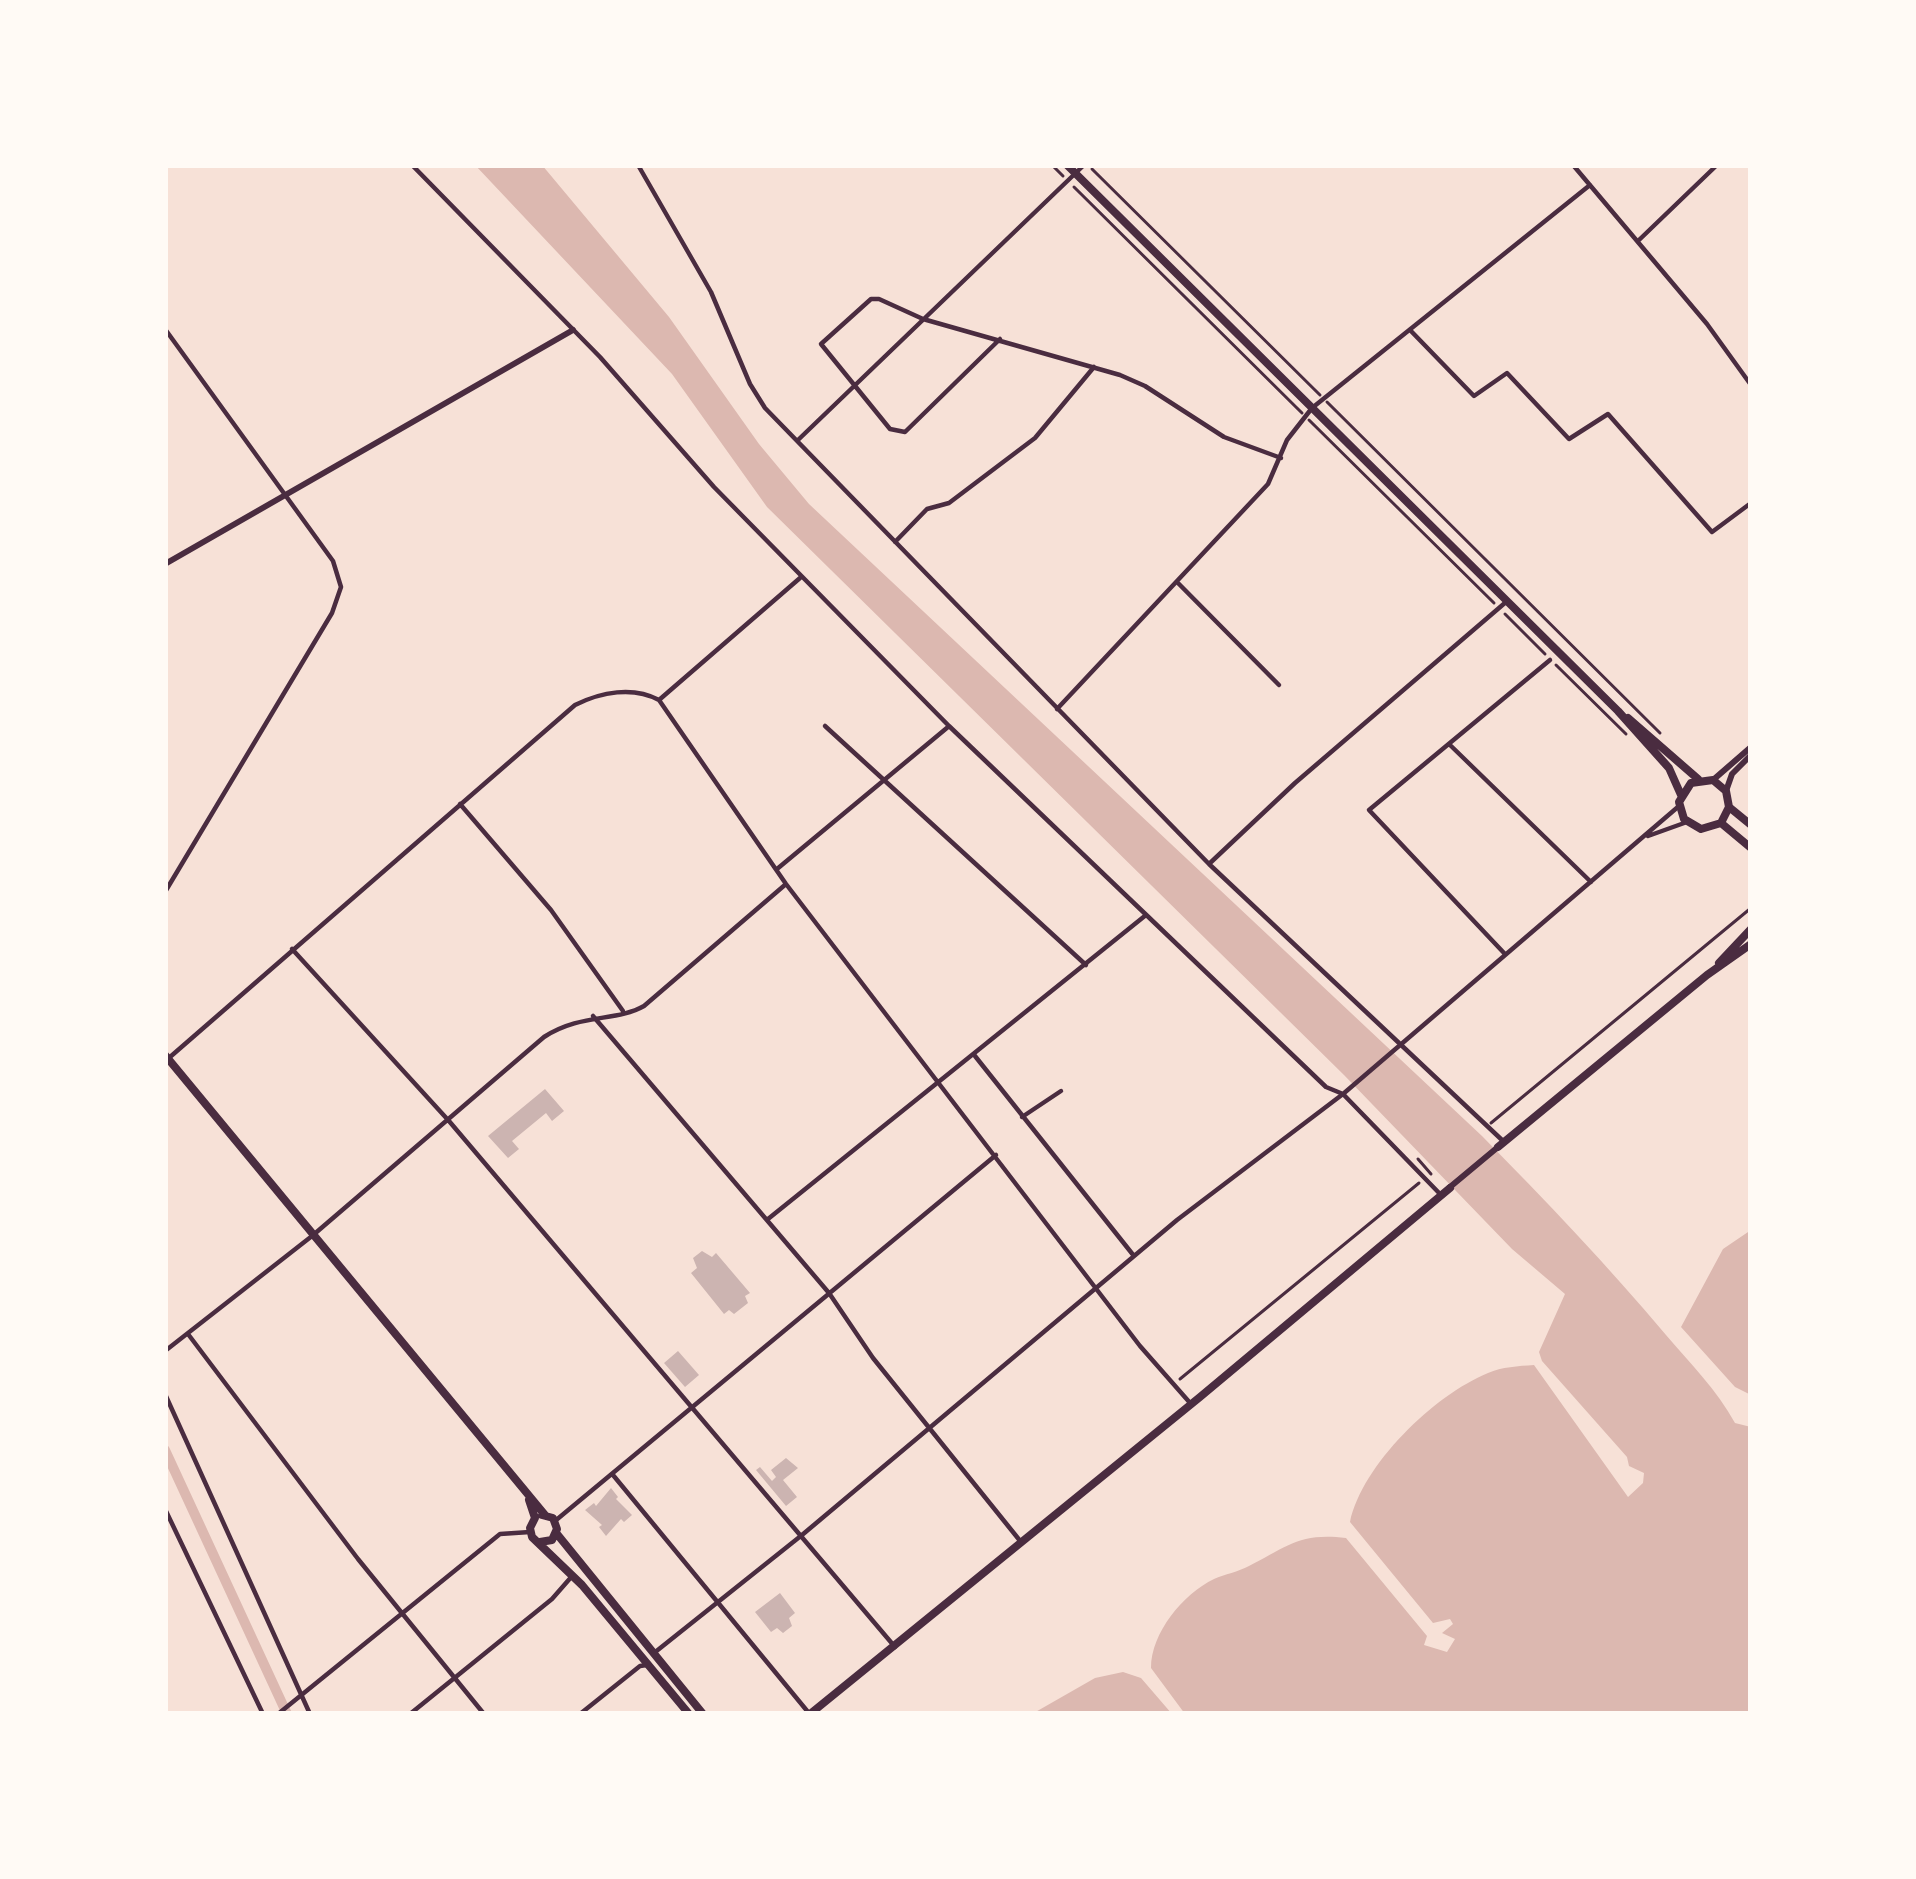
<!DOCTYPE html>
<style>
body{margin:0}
#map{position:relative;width:1916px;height:1879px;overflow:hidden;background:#f7e1d7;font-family:Roboto,sans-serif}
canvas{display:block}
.frame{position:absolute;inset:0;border:168px solid #fffaf5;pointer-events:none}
</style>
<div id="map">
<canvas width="1916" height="1879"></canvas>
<div class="frame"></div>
</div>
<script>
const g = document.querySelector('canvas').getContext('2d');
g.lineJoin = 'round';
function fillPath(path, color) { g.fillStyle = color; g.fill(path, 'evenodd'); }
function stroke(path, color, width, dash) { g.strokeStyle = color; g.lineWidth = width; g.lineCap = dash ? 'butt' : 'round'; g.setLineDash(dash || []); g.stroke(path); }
fillPath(new Path2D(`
 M475,165h67l127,152 90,127 50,60 673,632c64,65 126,130 184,199 24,28 51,55 69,88l16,4v287h-566l-34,-46c0,-35 32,-74 63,-89 11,-5 24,-7 35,-13 37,-19 51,-34 97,-28l81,98 -3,9 23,7 8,-13 -13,-6 11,-9 -3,-5 -17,4 -83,-101c12,-57 84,-127 138,-149 14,-6 30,-7 46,-8l94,132 15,-14 1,-10 -15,-7 -2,-9 -85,-96 -3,-9 26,-58 -53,-45 -168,-174 -577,-568 -95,-133z
 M1751,1230v165l-16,-8 -54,-60 42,-78z
 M1123,1672l18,6 31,36h-140l63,-36z`), '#dcb8b0');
stroke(new Path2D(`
 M165,1450l122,264`), '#dcb8b0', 10);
fillPath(new Path2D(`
 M545,1089l19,22 -12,10 -6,-8 -34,28 7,8 -11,9 -20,-22z
 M702,1251l10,6 4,-4 34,40 -5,3 3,7 -14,11 -5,-4 -5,4 -33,-41 6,-5 -4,-10z
 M678,1351l21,24 -14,12 -21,-24z
 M786,1458l12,10 -15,12 14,17 -11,9 -30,-36 4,-3 12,14 4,-4 -5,-7z
 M611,1488l7,9 -2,2 16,16 -8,7 -3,-3 -15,17 -7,-9 3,-2 -17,-15 9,-7 2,3z
 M780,1593l15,20 -6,5 3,8 -9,7 -6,-5 -6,4 -16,-20z`), '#ccb4b1');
stroke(new Path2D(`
 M1052,165l11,11
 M1092,169l228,226
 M1074,187l228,226
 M1327,402l333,331
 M1309,420l185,183
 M1505,614l40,40
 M1556,665l70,69
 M1491,1123l260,-215
 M1418,1159l13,15
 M1180,1379l239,-196`), '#4a2c40', 3);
stroke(new Path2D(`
 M412,165l188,192 114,130 235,239 377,361 17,7 98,101
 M638,165l73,127 39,92 15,24 444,456 293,276
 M1573,165l134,159 44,61
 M1639,240l78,-75
 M165,329l168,232 8,26 -9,26 -167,279
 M1410,330l64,66 33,-23 62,66 39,-25 104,118 39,-29
 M1000,339l-95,93 -15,-3 -69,-85 50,-45h8l44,20 197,56 25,11 79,51 57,21
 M798,440l286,-275
 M895,542l32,-33 22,-6 86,-65 59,-71
 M1177,582l102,103
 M659,700l127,184 354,462 51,58
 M659,700l141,-122
 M1057,709l211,-225 19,-44 25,-32 278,-223
 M825,726l261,239
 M1449,744l142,138
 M460,804l91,106 72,101
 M1648,836l39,-14
 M1209,864l86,-81 211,-181
 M777,869l171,-142
 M292,949l157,172 446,526
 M1504,953l-135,-143 181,-150
 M593,1016l236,277 44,65 148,184
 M975,1056l159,200
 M170,1057l405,-352c26,-13 58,-19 84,-5
 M1022,1117l39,-26
 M768,1219l378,-304
 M188,1334l170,225 126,155
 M165,1351l147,-115 232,-199c37,-24 72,-15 100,-31l142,-122
 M165,1394l145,320
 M613,1475l195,237
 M165,1509l98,205
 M555,1521l441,-366
 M654,1653l148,-118 375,-315 166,-126 336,-288
 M278,1714l222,-180 30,-2
 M410,1714l142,-115 21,-24
 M580,1714l60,-48 7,-1`), '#4a2c40', 4.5);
stroke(new Path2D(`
 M165,564l408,-234
 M1713,780l38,-33
 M1726,791l6,-17 19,-19
 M1450,1187l48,-40`), '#4a2c40', 6);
stroke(new Path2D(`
 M1067,165l551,546 51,57 12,27
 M1628,718l70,61
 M1729,807l-8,16 -20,6 -17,-10 -5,-17 12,-19 22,-3 13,11 3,16 22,18
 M1721,823l30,25
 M1719,963l32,-34
 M165,1055l380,460
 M1498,1147l209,-172 44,-31
 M529,1500l6,18 -5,10 2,9 50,48 107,129
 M557,1534l146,180
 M540,1542l12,-2 5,-11 -4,-11 -11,-3
 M810,1714l390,-317 250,-209`), '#4a2c40', 8);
</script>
